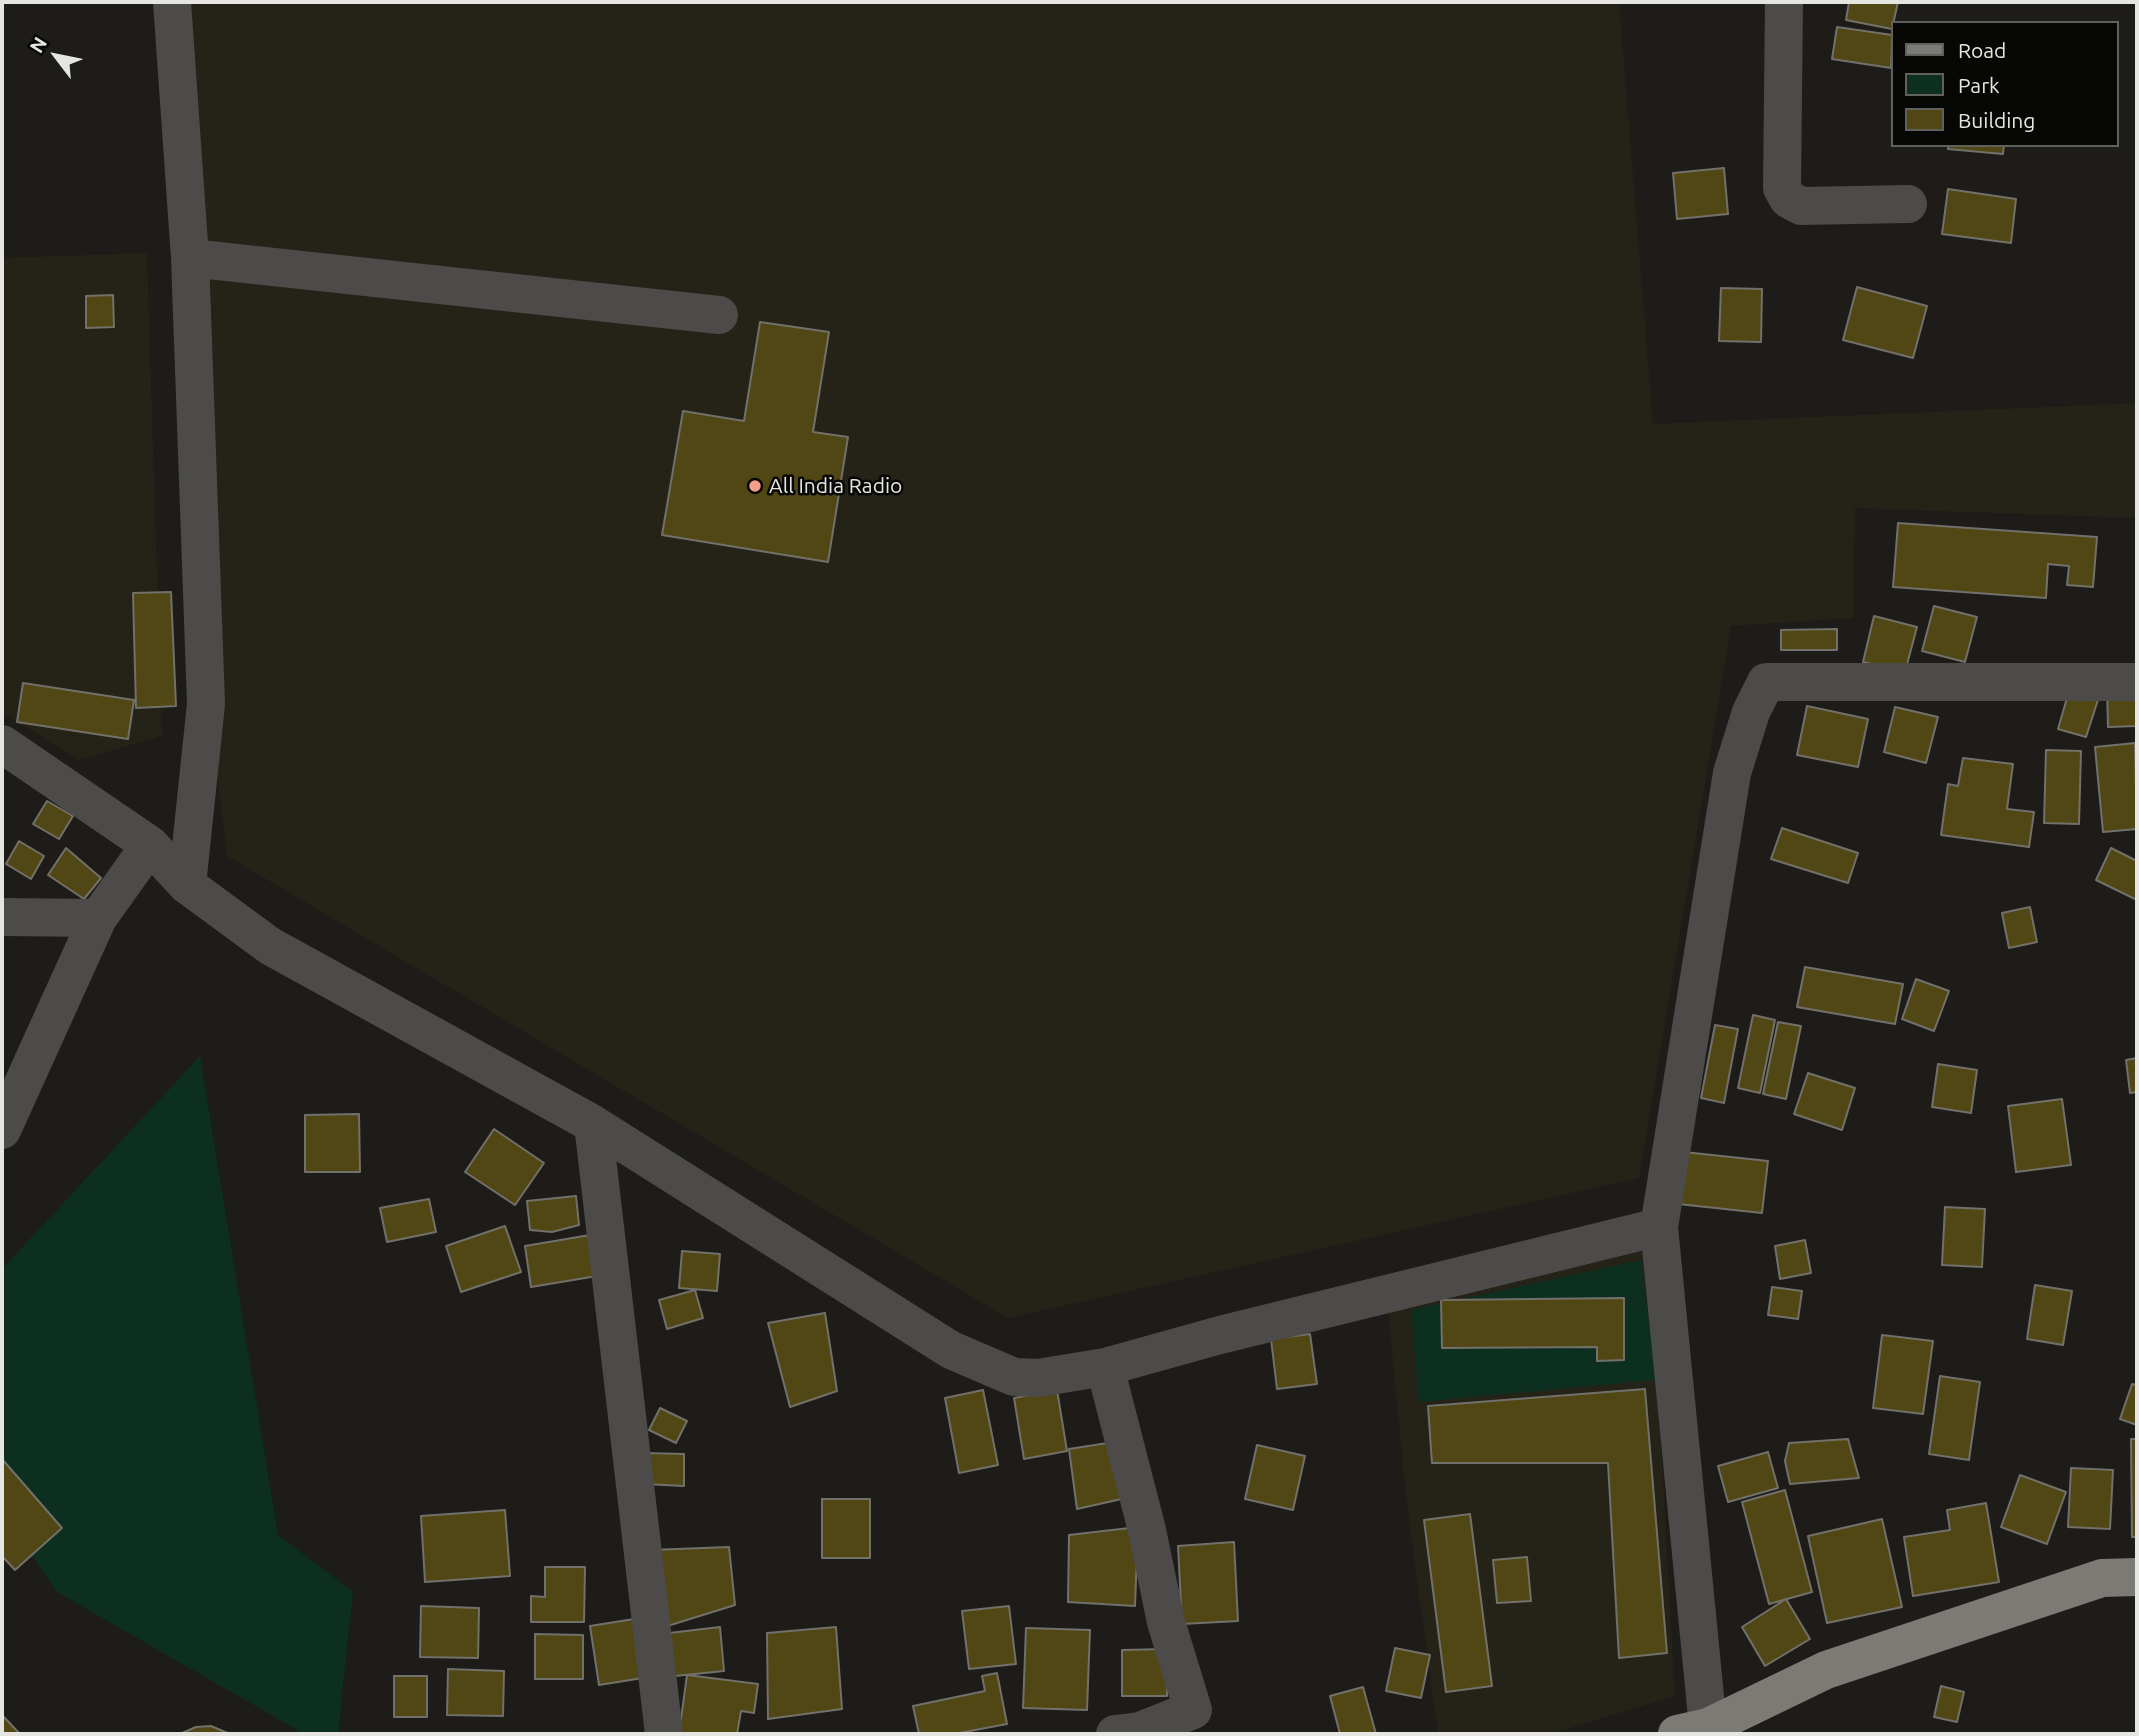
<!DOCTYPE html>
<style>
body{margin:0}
#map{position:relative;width:2139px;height:1736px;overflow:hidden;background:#1d1c18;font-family:Ubuntu,sans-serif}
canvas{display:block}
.frame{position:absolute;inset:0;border:4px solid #e5e5e1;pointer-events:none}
.legend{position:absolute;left:1891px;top:21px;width:228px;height:126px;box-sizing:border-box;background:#070705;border:2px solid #60605d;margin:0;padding:9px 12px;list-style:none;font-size:21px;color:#e5e5e1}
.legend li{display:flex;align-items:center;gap:14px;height:35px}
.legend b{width:35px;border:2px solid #60605d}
.north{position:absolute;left:21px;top:21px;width:70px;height:70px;-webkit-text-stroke:5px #070705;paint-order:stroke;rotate:302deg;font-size:19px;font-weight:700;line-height:28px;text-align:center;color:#e5e5e1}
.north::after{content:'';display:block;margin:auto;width:24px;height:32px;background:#e5e5e1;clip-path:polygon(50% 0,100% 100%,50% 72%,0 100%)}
</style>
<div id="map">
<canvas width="2139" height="1736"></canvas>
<div class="frame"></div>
<ul class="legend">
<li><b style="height:9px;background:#7c7a75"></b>Road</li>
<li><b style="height:19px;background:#0c2f1f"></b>Park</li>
<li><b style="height:19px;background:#514714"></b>Building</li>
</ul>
<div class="north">N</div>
</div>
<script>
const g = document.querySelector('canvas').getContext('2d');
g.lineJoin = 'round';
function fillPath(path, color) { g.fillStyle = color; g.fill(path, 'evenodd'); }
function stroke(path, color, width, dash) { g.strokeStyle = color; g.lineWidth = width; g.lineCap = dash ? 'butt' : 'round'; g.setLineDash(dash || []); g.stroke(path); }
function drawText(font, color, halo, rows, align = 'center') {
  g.font = font + ' Ubuntu,sans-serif'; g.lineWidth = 5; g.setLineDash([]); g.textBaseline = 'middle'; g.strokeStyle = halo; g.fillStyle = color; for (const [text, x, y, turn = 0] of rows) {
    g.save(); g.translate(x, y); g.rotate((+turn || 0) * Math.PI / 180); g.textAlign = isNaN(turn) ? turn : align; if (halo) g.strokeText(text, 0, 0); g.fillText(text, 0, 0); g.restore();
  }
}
fillPath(new Path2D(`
 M172,2h1447l34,422 484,-21v115l-282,-10 -2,110 -122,8 -92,552 -631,140 -781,-462 -24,-199z
 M147,253l15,483 -83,24 -77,-48v-454z
 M1646,1250l12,141 17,305 -125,38h-112l-32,-236 -18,-188z`), '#252218');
fillPath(new Path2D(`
 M200,1056l78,479 75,57 -15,142h-34l-247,-142 -55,-79v-244z
 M1641,1260l15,120 -237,22 -8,-92z`), '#0c2f1f');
const building = new Path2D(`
 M1849,2h49l-6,27 -46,-9z
 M1837,27l55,8 -1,33 -59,-9z
 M1948,145h56l-1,9 -55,-5z
 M1724,168l4,46 -51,5 -4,-46z
 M1948,189l68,10 -5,44 -69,-9z
 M1857,287l70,19 -14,52 -70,-18z
 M1721,288l41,1 -1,53 -42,-1z
 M113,295l1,32 -28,1v-32z
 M760,322l69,10 -16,100 35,5 -20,125 -166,-27 21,-124 61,10z
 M1898,523l199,14 -4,50 -26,-2 2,-19 -21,-2 -2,34 -153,-11z
 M171,592l5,114 -40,2 -3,-115z
 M1934,606l43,11 -12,45 -43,-11z
 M1874,616l43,11 -12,45 -42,-10z
 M1837,629v21h-56v-20z
 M23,683l111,17 -6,39 -111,-17z
 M2137,685v41l-29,1 -1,-41z
 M2069,691l29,9 -12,37 -28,-8z
 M1807,706l61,13 -10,48 -61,-12z
 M1895,707l43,10 -12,46 -42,-11z
 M2135,743l2,86 -34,3 -8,-85z
 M2046,750l35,1 -2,73 -35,-1z
 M1963,758l50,6 -6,45 27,3 -5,35 -88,-12 7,-51 10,2z
 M47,801l26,15 -14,23 -26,-15z
 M1782,828l76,25 -10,30 -77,-24z
 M19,841l25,15 -13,23 -25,-15z
 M66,848l35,30 -17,21 -36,-24z
 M2111,848l26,13v39l-41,-20z
 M2030,907l7,35 -28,6 -7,-35z
 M1805,967l98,17 -8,40 -98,-17z
 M1916,979l33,12 -15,40 -32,-12z
 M1753,1015l22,5 -15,73 -22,-5z
 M1778,1022l23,4 -15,73 -23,-5z
 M1715,1025l23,4 -14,74 -23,-5z
 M2137,1058v34l-7,1 -4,-33z
 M1938,1064l39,6 -6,43 -39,-6z
 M1808,1073l47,15 -13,42 -48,-16z
 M2062,1099l9,66 -55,7 -8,-66z
 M359,1114l1,58h-55v-57z
 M494,1129l50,34 -29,42 -50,-33z
 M1684,1152l84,9 -6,52 -84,-9z
 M576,1196l3,29 -27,7 -22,-2 -3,-29z
 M429,1199l7,33 -49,10 -7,-34z
 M1945,1207l40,2 -3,58 -40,-2z
 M505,1226l16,46 -60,20 -15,-46z
 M590,1235l7,41 -66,11 -6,-41z
 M1805,1240l6,33 -31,6 -5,-33z
 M682,1251l38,3 -3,37 -38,-3z
 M2035,1285l37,6 -9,54 -36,-6z
 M1772,1287l30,4 -4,28 -30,-4z
 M695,1290l8,28 -36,11 -8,-29z
 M1624,1298v62l-27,1v-14l-155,1 -1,-48z
 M825,1313l12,78 -47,16 -22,-84z
 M1310,1334l7,50 -40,5 -6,-50z
 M1882,1335l51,6 -10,73 -50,-6z
 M1940,1376l40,6 -11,78 -40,-6z
 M2132,1384l5,1v40l-17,-6z
 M1645,1389l22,264 -48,5 -11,-195h-176l-4,-57z
 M983,1390l15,75 -39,8 -14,-75z
 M1057,1390l10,61 -43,8 -10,-61z
 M660,1408l27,13 -11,22 -27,-13z
 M1848,1439l11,39 -69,6 -5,-23 4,-18z
 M2131,1439h6v98h-5z
 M1114,1442l12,56 -49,11 -8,-60z
 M1257,1445l48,11 -12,54 -48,-11z
 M1768,1452l10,36 -50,14 -10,-36z
 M645,1453l39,1v32l-40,-2z
 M2,1459l60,69 -47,42 -13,-14z
 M2071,1468l42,2 -3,59 -42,-2z
 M2020,1475l46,17 -19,52 -46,-17z
 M1785,1490l27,102 -43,12 -27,-102z
 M822,1499h48v59h-48z
 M1986,1503l13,79 -86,14 -9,-59 46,-7 -3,-20z
 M505,1510l5,66 -85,6 -4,-66z
 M1470,1514l22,172 -46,6 -22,-172z
 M1882,1519l20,88 -75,16 -19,-87z
 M1138,1527l-3,79 -67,-4 1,-67z
 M1234,1542l4,79 -56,3 -4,-78z
 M729,1547l6,58 -74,23 -11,-78z
 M1527,1557l4,44 -34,2 -4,-43z
 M545,1567h40l-1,55h-53v-26l14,1z
 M1786,1599l24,40 -45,27 -23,-39z
 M421,1606l58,2 -1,50 -58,-1z
 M1009,1606l7,58 -47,5 -7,-58z
 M634,1619l9,59 -44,7 -9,-59z
 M720,1627l4,44 -59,6 -4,-43z
 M836,1627l6,82 -74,10 -1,-86z
 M1026,1628l64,2 -3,80 -64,-2z
 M535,1634l48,1v44h-48z
 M1395,1648l35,7 -9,43 -35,-7z
 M1168,1649l-1,47h-45v-46z
 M448,1669l56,2 -1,45 -56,-1z
 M997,1673l10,51 -53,10h-35l-6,-28 72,-15 -3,-15z
 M687,1675l71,9 -4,29 -13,-2 -4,23h-58z
 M394,1676h33v41h-33z
 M1941,1686l23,6 -7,30 -23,-5z
 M1363,1687l13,47h-36l-10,-38z
 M2,1715l18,19h-18z
 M211,1726l19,8h-50l16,-7z`);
fillPath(building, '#514714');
stroke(building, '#72706a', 2);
stroke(new Path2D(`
 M172,2l18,256 16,446 -19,181
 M1784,2l-2,186 6,11 13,7 107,-2
 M190,258l529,57
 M2,744l148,101 37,40 83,61 323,178 358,226 63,27 24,1 67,-11 115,-32 439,-108 73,-454 19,-61 15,-30h371
 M2,917l96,1
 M593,1124l71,610
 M2,1130l96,-212 52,-73
 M1659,1227l49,500
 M1105,1367l42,163 19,92 27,88 -53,21 -25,3`), '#4c4b49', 38);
stroke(new Path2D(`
 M1677,1734l31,-7 118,-57 276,-92 35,-1`), '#7c7a75', 38);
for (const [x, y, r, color] of [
 [755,486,7,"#f49e89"]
]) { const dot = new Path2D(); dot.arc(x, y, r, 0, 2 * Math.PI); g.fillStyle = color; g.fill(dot); stroke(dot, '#070705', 2.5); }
drawText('21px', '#e5e5e1', '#070705', [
 ["All India Radio",769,486]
], 'left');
</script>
